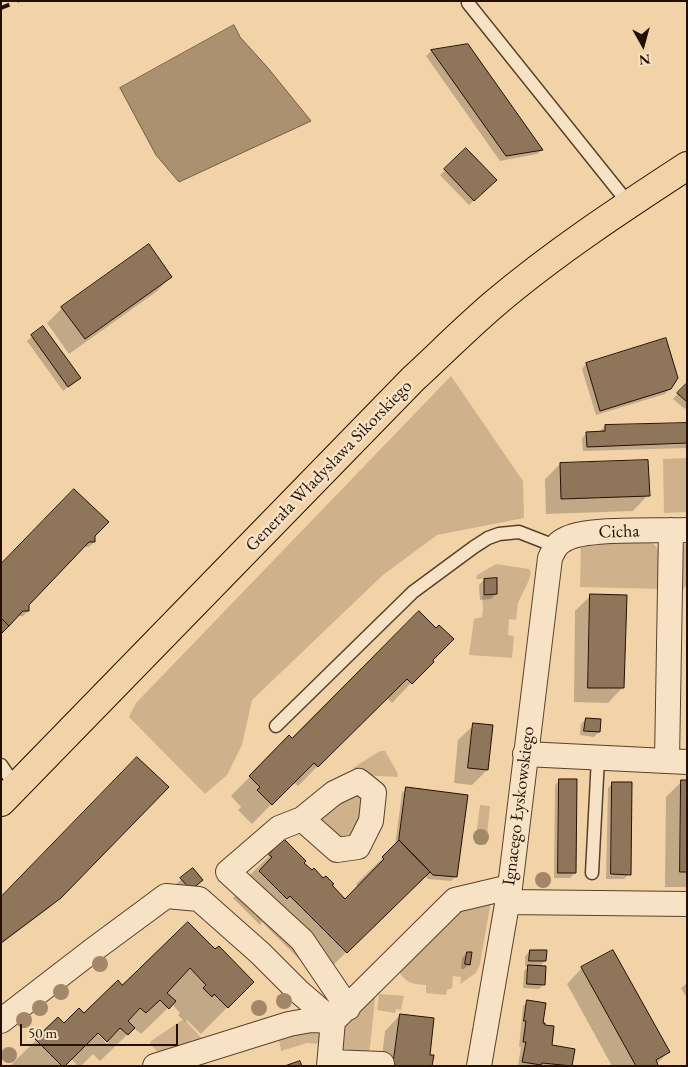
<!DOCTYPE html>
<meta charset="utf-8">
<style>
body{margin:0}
#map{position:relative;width:688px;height:1067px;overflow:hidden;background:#f2d3a8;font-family:"EB Garamond",serif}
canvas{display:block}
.frame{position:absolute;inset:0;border:2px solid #241003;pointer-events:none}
.north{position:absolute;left:618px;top:20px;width:50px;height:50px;-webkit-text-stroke:4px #f7e2c6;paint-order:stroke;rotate:173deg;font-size:14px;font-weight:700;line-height:20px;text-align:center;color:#241003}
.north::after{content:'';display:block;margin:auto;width:18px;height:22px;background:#241003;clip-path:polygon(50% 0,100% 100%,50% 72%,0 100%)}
.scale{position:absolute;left:20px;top:1024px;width:158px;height:22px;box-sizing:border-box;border:2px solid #241003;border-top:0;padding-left:6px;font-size:15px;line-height:18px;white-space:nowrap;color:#241003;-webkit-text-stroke:4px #f7e2c6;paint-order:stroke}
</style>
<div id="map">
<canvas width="688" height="1067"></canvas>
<div class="frame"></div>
<div class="north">N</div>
<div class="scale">50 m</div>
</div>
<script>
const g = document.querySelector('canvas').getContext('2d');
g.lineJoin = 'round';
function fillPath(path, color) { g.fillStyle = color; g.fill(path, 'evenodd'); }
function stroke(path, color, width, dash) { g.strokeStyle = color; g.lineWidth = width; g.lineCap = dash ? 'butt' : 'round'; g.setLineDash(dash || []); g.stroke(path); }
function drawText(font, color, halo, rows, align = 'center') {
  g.font = font + ' "EB Garamond",serif'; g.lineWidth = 5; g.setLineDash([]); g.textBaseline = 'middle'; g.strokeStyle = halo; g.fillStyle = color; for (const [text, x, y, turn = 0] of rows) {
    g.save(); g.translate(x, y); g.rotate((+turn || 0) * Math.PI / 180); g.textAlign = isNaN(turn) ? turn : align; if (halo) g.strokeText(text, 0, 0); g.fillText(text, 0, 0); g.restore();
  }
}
fillPath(new Path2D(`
 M451,376l72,105 1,37 -87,17 -54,40 -131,125 -10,45 -15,30 -22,19 -76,-77 7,-14z
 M687,458v54l-23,1 -1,-54z
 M648,538l12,13 3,38 -83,-2 1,-45z
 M687,542v43l-10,10 2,-45z
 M496,564l33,5 2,3 -2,8 -11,23 -2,17 -7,-1 -1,16 6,1 -2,22 -43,-3 5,-36 8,-2 1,-7 -1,-14 15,-2v-15h-21l1,-4z
 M380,751h5l12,21 1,5 -40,-2 -5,-7z
 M357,794l6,5 -4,35 -12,11 -29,-20v-11z
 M480,805l10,1 -4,39 -11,-1z
 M491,901l-11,63 -4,9 -16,11 1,-7 -8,-1 -1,12 -5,2 -1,5 -20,-2v-8c-12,-1 -19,-1 -26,-12l1,-6 60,-57z
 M374,994l1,6 -6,56 -28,1 1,-21 3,-9z
 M379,994l25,2 -3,14 -5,-1 -1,4 -18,-3z
 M182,1020l4,1 18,20 -43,14 -11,-11 1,-3z
 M316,1029l4,5 1,10 -14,-1 -26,8 -2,-12 3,-5z`), '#cfb28c');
const water = new Path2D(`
 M234,25l6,12 28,31 43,53 -132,61 -23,-27 -36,-67z`);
fillPath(water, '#ac9170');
stroke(water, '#765d44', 1);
fillPath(new Path2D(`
 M467,45l75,105 -5,4 -37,7 -74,-105 5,-5z
 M466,150l29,30 -26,25 -29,-30z
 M171,276l-15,16 -87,62 -22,-31 15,-15z
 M43,327l36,51 -16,13 -36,-50z
 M586,364l84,24 -5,6 -69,21 -14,-46z
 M687,384v23l-2,2 -12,-10z
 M687,424v24l-104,3 -1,-13 5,-5 13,-2 5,-5z
 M560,464l88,31 -15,16 -87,3 -1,-35z
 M94,536v6l-5,5h-6l-55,58v6l-5,5h-6z
 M484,580l12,14 -5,5 -11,1 -1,-15z
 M591,595l32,92 -15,16 -34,-1 1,-91z
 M419,613l-8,70 -19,20 -6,-6 -88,89 -5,-4 -41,42 -14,-14 3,-3 -10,-11 58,-59 3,3z
 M586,719l13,13 -5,5 -14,-2 1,-11z
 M474,725l13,45 -15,15 -18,-2 4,-43z
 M560,780l15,93 -5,5h-16l1,-93z
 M682,781h5v106h-22l1,-90z
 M613,783l16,91 -5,5h-18l2,-91z
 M167,787l-118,121 -48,36v-46z
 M407,788l49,88 -5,5 -23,-2 -3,-4 -106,104 -57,-57 -2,3 -27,-27 13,-13 -3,-3 41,-41 19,22 28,22 14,15 14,-13 -3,-3 39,-38 7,-53z
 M193,870l-7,24 -10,-10z
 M215,951l37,31 -51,52 -14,-14 -2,2 -7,-7 2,-2 -8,-9 -31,30 -7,-6 -34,33 -7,-7 -12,12h-3l-7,-7 -7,7h-54l26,-26 48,-25 38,-28zM95,1028l13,14 -1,2 -14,-15z
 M530,951l15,10 -6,6 5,17 -5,5 -16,-1 1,-17 5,-5h-4v-10z
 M467,953l2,11 -5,5h-3l1,-11z
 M582,968l86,84 -13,14h-43l-45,-82z
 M687,983v15l-6,-10z
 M528,1001l13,23 10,22 20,20h-53l3,-19h-2l4,-41z
 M400,1015l28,41 -47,10 4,-35z`), '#0003');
const building = new Path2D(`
 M468,44l75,106 -37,6 -75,-106z
 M466,148l31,32 -23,21 -30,-32z
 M149,244l23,33 -87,62 -24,-32z
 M43,326l38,52 -13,9 -37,-52z
 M666,338l12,40 -7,11 -71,22 -14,-48z
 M687,383v19l-10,-9z
 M687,423v20l-100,4 -1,-15 19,-1v-6z
 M648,460l2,36 -89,3 -1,-36z
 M74,489l35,33 -14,14v6h-6l-60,63v6h-6l-14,15 -8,-8v-54z
 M497,578v16l-13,1v-16z
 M590,594l37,1 -3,93h-36z
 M419,611l17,17 3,-3 15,14 -21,21 1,2 -22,22 -5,-5 -89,88 -4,-4 -42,42 -15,-15 3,-3 -11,-11 40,-41 3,3z
 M1,618l8,8 -8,8z
 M586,718l15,1 -1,13 -16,-1z
 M473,723l20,2 -5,45 -20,-2z
 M137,757l32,30 -108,111 -60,45v-46z
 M559,779h18l-1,94h-18z
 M681,780h6v92h-7z
 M612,782h20l-1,93 -20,-1z
 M406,787l62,8 -11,82 -24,-2 -34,-35z
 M284,839l22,22 -2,2 8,7 2,-2 9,10 3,-2 8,8 -2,1 13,14 39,-40 -2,-2 17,-17 31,32 -83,81 -57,-57 -3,3 -28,-28 13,-14 -3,-2z
 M193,868l10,12 -12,10 -11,-12z
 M188,922l27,27 4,-3 35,36 -26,26 -14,-14 -2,3 -9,-9 3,-3 -16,-17 -23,25 9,8 -7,8 -9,-9 -14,13 -6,-5 -12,13 7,7 -7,7 -8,-7 -13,14 -9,-9 -33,33h-3l-27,-27 23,-22 6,6 15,-15 5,5 34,-33 4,5z
 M530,950h17l-1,11h-17z
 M613,950l57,102 -14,8 2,5 -2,1h-20l-55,-99z
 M467,952h5l-2,13 -5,-1z
 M528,965l18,1 -1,19 -18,-1z
 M527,1000l19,3 -3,20h2v2l9,1 -2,19 23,4 -3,17 -30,-3 -1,2 -19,-3 4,-20h-3l3,-21h-2z
 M400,1014l34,4 -4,37h4l-2,11h-39z
 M300,1061l2,5h-17z`);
fillPath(building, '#8f7559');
stroke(building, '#241003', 1);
const lane = new Path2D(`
 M468,3l161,201
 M276,726l137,-134 61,-45 14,-9 11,-4 20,-2 36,14
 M1,765l15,22
 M592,873l6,-115`);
const street = new Path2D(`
 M525,754l162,8
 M667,761l4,-231
 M302,819l35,31 21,-3 13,-26 3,-28 -15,-12 -25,12 -32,26 -23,9 -51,44 74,68 46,68
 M508,902l179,2
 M1,1021l92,-71 73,-54 33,3 61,54 38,38 35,30
 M330,1062l52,2 -1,2
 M155,1066l134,-42 22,-4 22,1 122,-121 55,-13
 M329,1066l4,-45
 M479,1066l31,-179 40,-329c4,-8 6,-14 14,-18 20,-13 96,-9 123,-10`);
const primary = new Path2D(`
 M1,802l412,-423c27,-25 53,-51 81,-75 60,-51 127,-95 193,-138`);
stroke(lane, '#58412c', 15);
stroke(street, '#58412c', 26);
stroke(primary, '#241003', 30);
stroke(lane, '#f7e2c6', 12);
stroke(street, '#f7e2c6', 24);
stroke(primary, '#f2d3a8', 28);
stroke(new Path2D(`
 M1,8l17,-7`), '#241003', 4, [9, 9]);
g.fillStyle = '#a28768';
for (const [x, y] of [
 [481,837],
 [543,880],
 [100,964],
 [61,992],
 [284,1001],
 [40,1008],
 [259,1008],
 [24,1020],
 [9,1055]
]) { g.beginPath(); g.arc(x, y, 8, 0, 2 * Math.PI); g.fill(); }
drawText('18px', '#241003', '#f7e2c6', [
 ["Generała Władysława Sikorskiego",329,466,-46],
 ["Cicha",619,532,-2],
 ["Ignacego Łyskowskiego",519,806,-83]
]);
</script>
